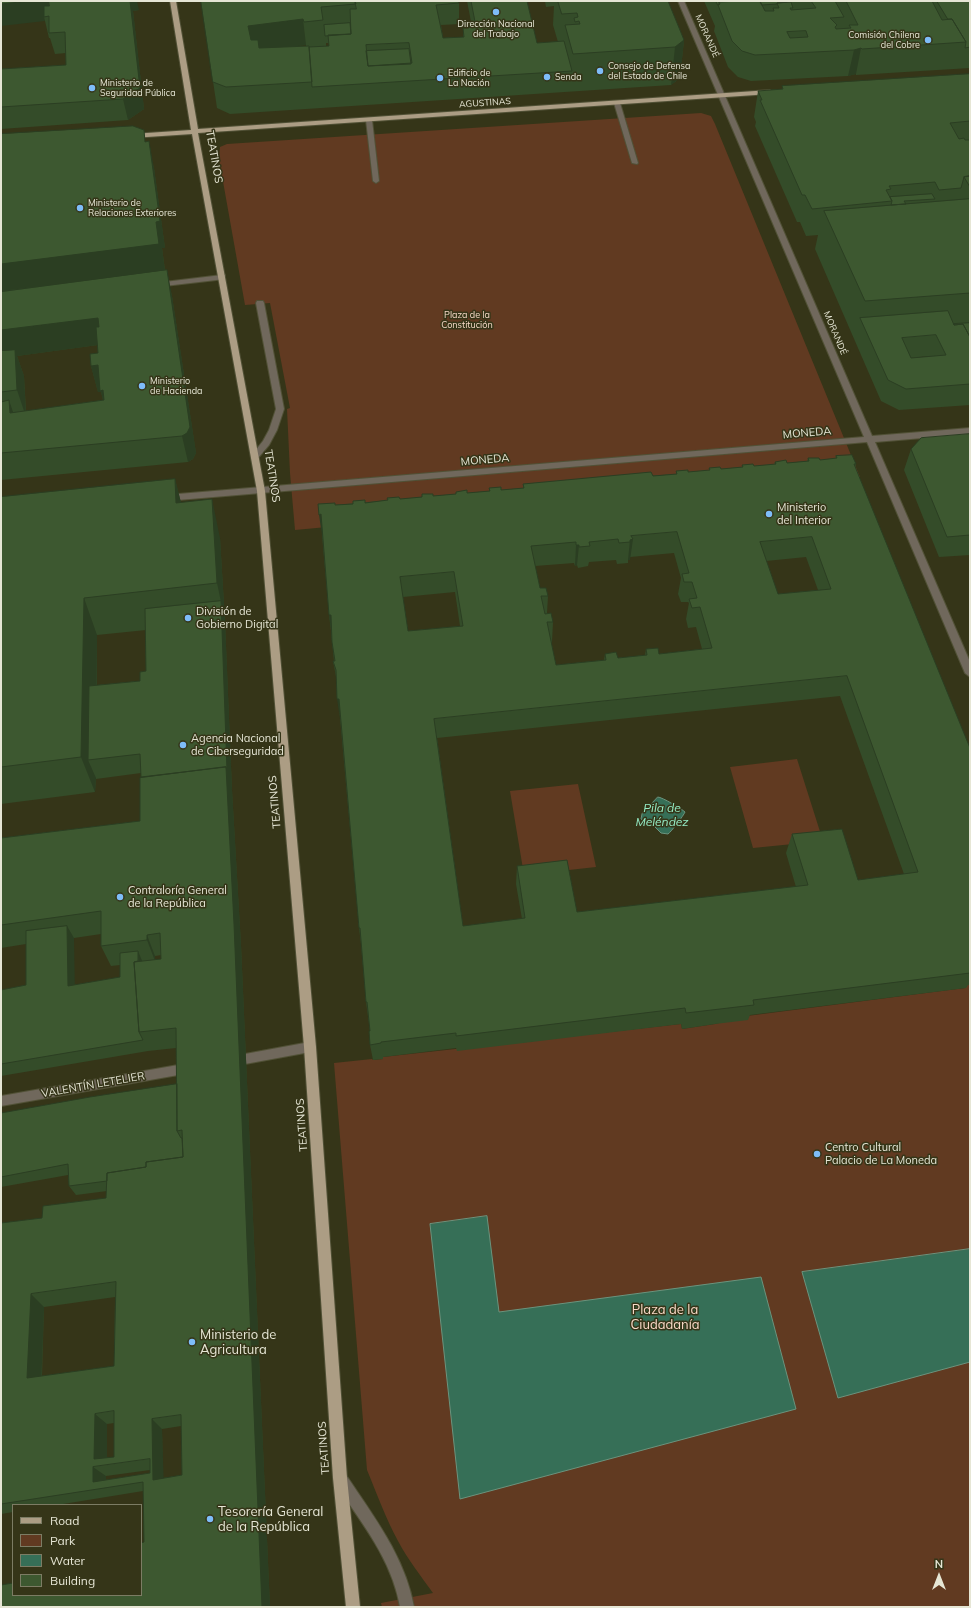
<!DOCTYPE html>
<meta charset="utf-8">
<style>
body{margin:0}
#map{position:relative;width:971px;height:1608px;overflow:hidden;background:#353518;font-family:Mulish,sans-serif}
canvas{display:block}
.frame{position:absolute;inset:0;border:2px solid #e6e6d5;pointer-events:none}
.legend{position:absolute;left:12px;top:1504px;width:130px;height:92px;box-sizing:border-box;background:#353518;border:1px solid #7c7c64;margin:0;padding:5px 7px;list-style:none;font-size:12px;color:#e6e6d5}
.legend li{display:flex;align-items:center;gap:8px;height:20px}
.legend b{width:20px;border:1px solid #7c7c64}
.north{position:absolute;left:919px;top:1556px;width:40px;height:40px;-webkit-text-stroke:3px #353518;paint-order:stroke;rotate:0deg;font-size:11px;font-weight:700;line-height:16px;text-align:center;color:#e6e6d5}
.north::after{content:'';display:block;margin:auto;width:14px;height:18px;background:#e6e6d5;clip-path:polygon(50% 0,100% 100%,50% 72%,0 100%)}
</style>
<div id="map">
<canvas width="971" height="1608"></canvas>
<div class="frame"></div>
<ul class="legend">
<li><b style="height:5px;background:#ac9d84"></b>Road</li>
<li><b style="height:11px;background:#613a21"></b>Park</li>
<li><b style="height:11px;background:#366f57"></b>Water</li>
<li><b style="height:11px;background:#3d5830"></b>Building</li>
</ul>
<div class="north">N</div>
</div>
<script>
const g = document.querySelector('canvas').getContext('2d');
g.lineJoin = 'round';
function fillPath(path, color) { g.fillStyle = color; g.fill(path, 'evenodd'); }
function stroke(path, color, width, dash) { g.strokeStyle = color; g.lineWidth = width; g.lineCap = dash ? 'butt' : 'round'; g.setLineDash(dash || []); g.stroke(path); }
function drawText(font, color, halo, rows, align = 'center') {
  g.font = font + ' Mulish,sans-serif'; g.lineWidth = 3; g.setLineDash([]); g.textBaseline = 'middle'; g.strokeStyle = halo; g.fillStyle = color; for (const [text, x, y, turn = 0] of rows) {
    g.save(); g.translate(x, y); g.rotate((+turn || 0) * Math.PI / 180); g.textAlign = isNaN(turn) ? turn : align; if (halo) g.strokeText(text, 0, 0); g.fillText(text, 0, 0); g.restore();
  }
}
fillPath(new Path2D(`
 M701,113l10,3 4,8 145,353 -565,53 -5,-57 -3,-64 3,-1 -20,-105 -25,2 -26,-146 1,-12 7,-3z
 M797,759l26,82 -70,7 -23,-81z
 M578,784l18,83 -72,8 -14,-84z
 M964,985h6v622h-588l-1,-4 52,-10c-12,-17 -25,-33 -35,-52 -12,-22 -21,-47 -31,-71l-33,-407 38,-4 1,1 10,-1v-2l298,-33 1,5 33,-5 32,-8 218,-28z`), '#613a21');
const water = new Path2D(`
 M658,797c4,0 24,12 27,15 -1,3 -14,20 -17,22l-7,-1 -8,-8 -7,-2 -5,-4 1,-5z
 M487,1216l12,96 262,-35 35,132 -336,90 -30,-275z
 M970,1249v113l-132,36 -36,-126z`);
fillPath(water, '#366f57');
stroke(water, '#6b937d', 1);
const minor = new Path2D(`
 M678,1h6l188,435 98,-8v6l-95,8 95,220v15l-5,-4 -98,-231 -701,59 -4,-3 4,-3 698,-58z
 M615,102l5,1 18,60 -1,1 -5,-1 -18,-60z
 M369,118l3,2 7,61 -3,2 -3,-2 -7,-61z
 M222,275h3v4l-69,8 -4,-2 4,-2z
 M257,301h6l1,2 20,106 -7,21 -8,15 -11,13 -3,1 -4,-3 12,-15 6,-11 7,-21 -20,-106z
 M310,1042l4,1 2,4 -2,4 -4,1 -65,12 -4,-1 -2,-4 2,-4 4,-1z
 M184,1064l4,1 2,4 -2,4 -4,1 -183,32v-10z
 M341,1473l5,2c28,42 59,82 68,132h-14c-8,-47 -38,-84 -64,-122l-2,-5 2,-5z`);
const major = new Path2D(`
 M170,1h6l22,128 572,-39 3,2 -3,2 -572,39 67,358 51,556 31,431 13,129h-14l-13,-129 -29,-431 -47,-556 -65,-357 -60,4 -3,-2 3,-2 59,-4z`);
stroke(minor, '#515136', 2);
stroke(major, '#515136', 2);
fillPath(minor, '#70685c');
fillPath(major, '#ac9d84');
fillPath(new Path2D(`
 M1,1l138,9 -6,1 11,98 -16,11 -127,9v-60l65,-4v-12l-11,1 -5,-16h-1l-4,-17z
 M201,1l258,2v21l-18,1 2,13 20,-1v-9l9,-1 -5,-26h60l10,42 21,-1 -5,-17 1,-19 -8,1 -1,-6h123l16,39 -4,38 -9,7 -441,29 -13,-6zM326,43h3v3h-3zM306,45v1h-12z
 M704,1h266v67l-114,7v-1l-8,2 -97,5 -13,-4 -10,-10 -14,-36 1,-5z
 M970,74v331l-71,5 -18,-9 -66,-152 3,-14 -12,1 -6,-14h-3l-42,-96 1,-4 -2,-5 4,-26 24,-2v-3zM929,356v1l-18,1z
 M146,142l8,26 11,80h-3l3,22 7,26 24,157 -3,6 -5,3 -187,18v-188zM98,345v8l-7,13 7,26h3l2,8 -77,11 -2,-35 -7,-20z
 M970,434v121l-31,2 -35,-87 7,-21z
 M836,456l20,8 -1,4 115,280v237h-2l-2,3 -216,27 -2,5 -33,4 -33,5 -1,-5 -224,27 -1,-3 -73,9v2l-10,1 -3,-15v-14l-4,-29 -5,-58 -2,-16 -19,-210 -3,-36 -4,-21h1l-2,-19 -1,-11 -2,-16 -7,-80 13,-30 121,-11v-2l11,1 22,-2v-3l12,2 22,-2v-4l153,-10v-3l12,1 21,-1v-3l12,1 21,-2v-2l12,1 20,-1 1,-3 12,1 20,-2 1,-3 12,2 15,-1zM674,553l7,25 -3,16 3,8h7l1,1 -3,16 2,9 8,-1 6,22 -43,5 -13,-5 -1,6 -27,3 -13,-4 -1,6 -48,5 -5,-23h1l1,-20 -6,-9 1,-17 -8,-8 -5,-22 39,-3 1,3 2,-1 1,3 10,-2 1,-4 27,-2 1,4 11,-1v-3h2v-3zM806,557l12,33 -40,4 -12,-33zM455,592l5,34 -52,5 -5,-34zM840,696l64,178 -46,6 -66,-46 -6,19 10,34 -219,25 -60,-46 -1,18 6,35 -59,7 -26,-188z
 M175,479l6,24 39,35 5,83 7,169 9,155 29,662h-269l140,-12 3,-53 -1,-51 -86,14h-44v7l-12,2v-309l1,1 -1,17 41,-5 64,-20 1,-7 -31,4 -7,-9 -1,-11 -67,12v-74l176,-29 -1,-36 -28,3 -147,25v-86l25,-5v-41l-25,4v-110l139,-17 1,-44v-4l-45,6v-1l-1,14 -94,12v-307zM146,630v41l-6,10 -43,4v-50zM101,934v12l10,20 9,-1v12l-46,8v-47zM161,955v4h-6v-3zM115,1297l-1,69 -72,10 2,-69zM114,1423v34l-7,1v-34zM181,1426l1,49 -19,3 -1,-49zM150,1470v3l-44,7v-4z`), '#344c29');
fillPath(new Path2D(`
 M30,1h19v15l-5,1 1,4 -44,5v-22z
 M130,1h7l2,9 -6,1 11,98 -16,11 -5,-21z
 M303,19l3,26 -54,7 -4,-26z
 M684,40l-4,38 -9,7 4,-38z
 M861,48l-5,26 -8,2 6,-26z
 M149,141l5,27 11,80h-3l3,23 -164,20v-27l155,-42z
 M167,270l5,26 24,157 -3,6 -5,3 -6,-26z
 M98,318l7,26 -88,12 7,20 2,41 -9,-27 -16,-32v-28z
 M98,365l10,52 -7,-25h-3l-7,-26z
 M9,400l9,27 -8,-14z
 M175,479l10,39 -9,-15z
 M212,499l8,39 5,83 -8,-38z
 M321,514l3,21h-2l-3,-20z
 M633,539l-3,21h-2l2,-20z
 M576,545h3l-2,20 -2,1z
 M84,598l13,37 -1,124 -8,1 8,18 -1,14 -14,-35z
 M221,601l4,20 7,169 9,155 29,662h-8l-36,-840z
 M329,615h2l1,20z
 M337,699h2l1,20z
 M67,926l7,12 1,59 -7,-11z
 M147,935l8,21v5l-8,-21z
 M138,951l5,12 -1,68z
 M1,1205l1,1 -1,26z
 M31,1294l13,13 -3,82 -14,-11z
 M95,1414l12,10v41l-13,-6z
 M152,1419l10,10 2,59 -11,-8z
 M93,1467l13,9v11l-13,-5z`), '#2b3e22');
const building = new Path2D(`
 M1,1h29l-29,3z
 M49,1h81l10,87 -17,11 -122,8v-38l65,-4 -1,-33 -16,1v-17l-5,1v-11h5z
 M201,1h154l1,3 -35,3 2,13 -19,2 -1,-3 -55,7 3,14h7l1,8 50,-2 3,36 -86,5 -13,-5z
 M355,1h103l1,2 -23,2 7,33 21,-1 -1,-9 13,-1 -5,-26h56l10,42 27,-2 8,30 -260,16 -3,-40 20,-1 -1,-11 23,-1 -1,-25h6zM409,43l3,20 -44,3 -2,-21z
 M558,1h110l16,39 -9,7 -102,7 -8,-29 15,-1 -1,-3 -4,1 -1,-4 4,-1 -1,-4 -15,1z
 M716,1h25l-22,1v3h-1z
 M741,1h19l5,10h9l-1,-3h6l-2,-5 14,-1 2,6h-3l1,2 25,-2 -5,-7h24l9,16 -14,1 7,7 -2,2 1,2 15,-1 -2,-3h9l-12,-24h86l10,19 10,-1 14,23 -104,7 -1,-1 -7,2 -99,5 -13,-4 -10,-10 -14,-36 2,-1 -1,-2zM806,31l2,6 -18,1 -3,-6z
 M760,1h26l1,1 -10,1v1l-15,1z
 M937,1h33v46l-5,1 1,-6 -14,-23h-4z
 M350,23l1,11 -26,2 -1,-11z
 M409,49l2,15 -43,2 -2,-15z
 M970,74v47l-20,2 9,16 5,-1 1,2h5v36l-6,1 -3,11 -22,2 -4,-8 -46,4 2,3 -5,1 6,11 -80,8 -7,-14h-3l-42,-95h2l-4,-9 25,-2 -1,-3z
 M133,126l11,4 1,12 4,-1 11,80 -4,1 3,22 -158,20v-130z
 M970,176v11l-6,-10z
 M932,194l3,5 -31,2 2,3 -15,1 1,-4 -2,-4z
 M970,199v94l-105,8 -41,-90z
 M167,270l23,157 -3,6 -5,3 -181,17v-51l8,-2 1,13 94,-13 -1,-10 -3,1 -2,-26 -7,1 -1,-12 8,-1 -2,-26h3l-1,-9 -97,12v-38z
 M948,311l6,14 9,-1 7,13v47l-64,5 -18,-9 -28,-62zM936,335l10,20 -35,3 -9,-20z
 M970,323v14l-7,-13 -9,1v-1z
 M15,350l2,40 -16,2v-41z
 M970,434v101l-23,2 -36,-88 10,-11z
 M852,455l4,9h-2l116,284v225l-217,27 1,5 -68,8 -1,-5 -229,28v-3l-75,9v1l-11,2 -1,-14h1l-3,-29h-1l-6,-74h-1l-20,-229h-2l-1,-29 -3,-9h2l-3,-19 -1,-27h-2l-8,-101 -2,1 -1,-11 17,-1v2l18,-1v-3l12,-1v3l23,-3 -1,-2 12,-1 1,2 22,-2v-3h11v2l23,-2v-2l11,-2v3l23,-2 -1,-3 12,-1v3l23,-2 -1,-4 128,-12 2,4 24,-2 -1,-3 12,-1v2l22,-2 -1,-2 11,-1 1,2 22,-2 -1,-2 11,-1 1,2 22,-2 -1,-2 11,-2 1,3 22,-2 -1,-3h11l1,2 17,-2 -1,-2zM677,532l12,41 -7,1 2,8h8l5,16 -8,1 3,9 8,-1 12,41 -53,6 -1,-6 -12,1 1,6 -29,3 -2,-6 -11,2 1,6 -50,5 -9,-43h6l-2,-9 -6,1 -4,-18h7l-2,-8h-6l-9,-42 45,-4v3h3v2l11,-1 -1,-4 29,-3 1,4 11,-1v-2l3,-1 -2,-3zM812,537l19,52 -53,5 -18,-52zM454,572l9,54 -55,5 -8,-54zM847,676l71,196 -60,8 -16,-51 -50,5 16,51 -231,27 -10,-52 -50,6 8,52 -62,8 -29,-207z
 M175,479l1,24 36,-4 5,84 -133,15 -3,159 -80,10v-270z
 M221,601l6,170 -1,-4 -85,10 -1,-23 -52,6 1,-74 51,-5v-9l6,-1 -1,-62z
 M226,767l8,157 28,683h-261v-22l12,-2v12h128v-52l3,-1 -1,-60 -142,22v-281l41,-5 1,-12 63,-8 1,-25 39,-6v-5l37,-5 -1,-27 -5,1 -1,-103 -37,4 -5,-70 27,-3 -1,-26 -13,2v5l-46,6v-35l-100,14v-87l139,-17v-43zM116,1282l-2,84 -87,12 4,-84zM114,1411v46l-20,2 1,-45zM181,1415l1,60 -29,5 -1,-61zM150,1459v14l-57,9v-15z
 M67,926l1,60 52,-9v-24l18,-2v10l-4,1 5,70 4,8 -142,24v-74l25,-5v-54z
 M177,1084v47l4,7h1l1,19 -37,5v5l-39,6v8l-38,5 -1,-22 -67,13v-64l89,-16z`);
fillPath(building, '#3d5830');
stroke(building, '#2b3e22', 1);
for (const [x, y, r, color] of [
 [496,12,4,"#7ebdf9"],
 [928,40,4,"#7ebdf9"],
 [600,71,4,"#7ebdf9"],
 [547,77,4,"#7ebdf9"],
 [440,78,4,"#7ebdf9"],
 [92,88,4,"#7ebdf9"],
 [80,208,4,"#7ebdf9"],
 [142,386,4,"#7ebdf9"],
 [769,514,4,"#7ebdf9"],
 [188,618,4,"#7ebdf9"],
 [183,745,4,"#7ebdf9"],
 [120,897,4,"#7ebdf9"],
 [817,1154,4,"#7ebdf9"],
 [192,1342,4,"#7ebdf9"],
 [210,1519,4,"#7ebdf9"]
]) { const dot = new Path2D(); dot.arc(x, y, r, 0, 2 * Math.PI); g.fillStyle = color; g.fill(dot); stroke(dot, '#353518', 1.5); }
drawText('9px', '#e6e6d5', '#353518', [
 ["Dirección Nacional",496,24,"center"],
 ["del Trabajo",496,34,"center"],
 ["Comisión Chilena",920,35,"right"],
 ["del Cobre",920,45,"right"],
 ["Consejo de Defensa",608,66],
 ["del Estado de Chile",608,76],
 ["Edificio de",448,73],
 ["La Nación",448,83],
 ["Senda",555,77],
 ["Ministerio de",100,83],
 ["Seguridad Pública",100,93],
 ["Ministerio de",88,203],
 ["Relaciones Exteriores",88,213],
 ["Ministerio",150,381],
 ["de Hacienda",150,391]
], 'left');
drawText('9px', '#e6e6d5', '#353518', [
 ["MORANDÉ",707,36,66],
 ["AGUSTINAS",485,103,-4],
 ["MORANDÉ",835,333,67]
]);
drawText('9px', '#f8dac8', '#353518', [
 ["Plaza de la",467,315],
 ["Constitución",467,325]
]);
drawText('11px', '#e6e6d5', '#353518', [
 ["TEATINOS",214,157,80],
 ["MONEDA",807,433,-5],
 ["MONEDA",485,460,-5],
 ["TEATINOS",272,476,81],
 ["TEATINOS",275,802,-95],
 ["VALENTÍN LETELIER",93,1085,-10],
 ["TEATINOS",302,1125,-94],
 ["TEATINOS",324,1448,-94]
]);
drawText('11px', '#e6e6d5', '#353518', [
 ["Ministerio",777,508],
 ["del Interior",777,521],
 ["División de",196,612],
 ["Gobierno Digital",196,625],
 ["Agencia Nacional",191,739],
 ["de Ciberseguridad",191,752],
 ["Contraloría General",128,891],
 ["de la República",128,904],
 ["Centro Cultural",825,1148],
 ["Palacio de La Moneda",825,1161]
], 'left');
drawText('italic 12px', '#95edc6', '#353518', [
 ["Pila de",662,808],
 ["Meléndez",662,822]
]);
drawText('13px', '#f8dac8', '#353518', [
 ["Plaza de la",665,1310],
 ["Ciudadanía",665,1325]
]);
drawText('13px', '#e6e6d5', '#353518', [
 ["Ministerio de",200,1335],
 ["Agricultura",200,1350],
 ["Tesorería General",218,1512],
 ["de la República",218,1527]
], 'left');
</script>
